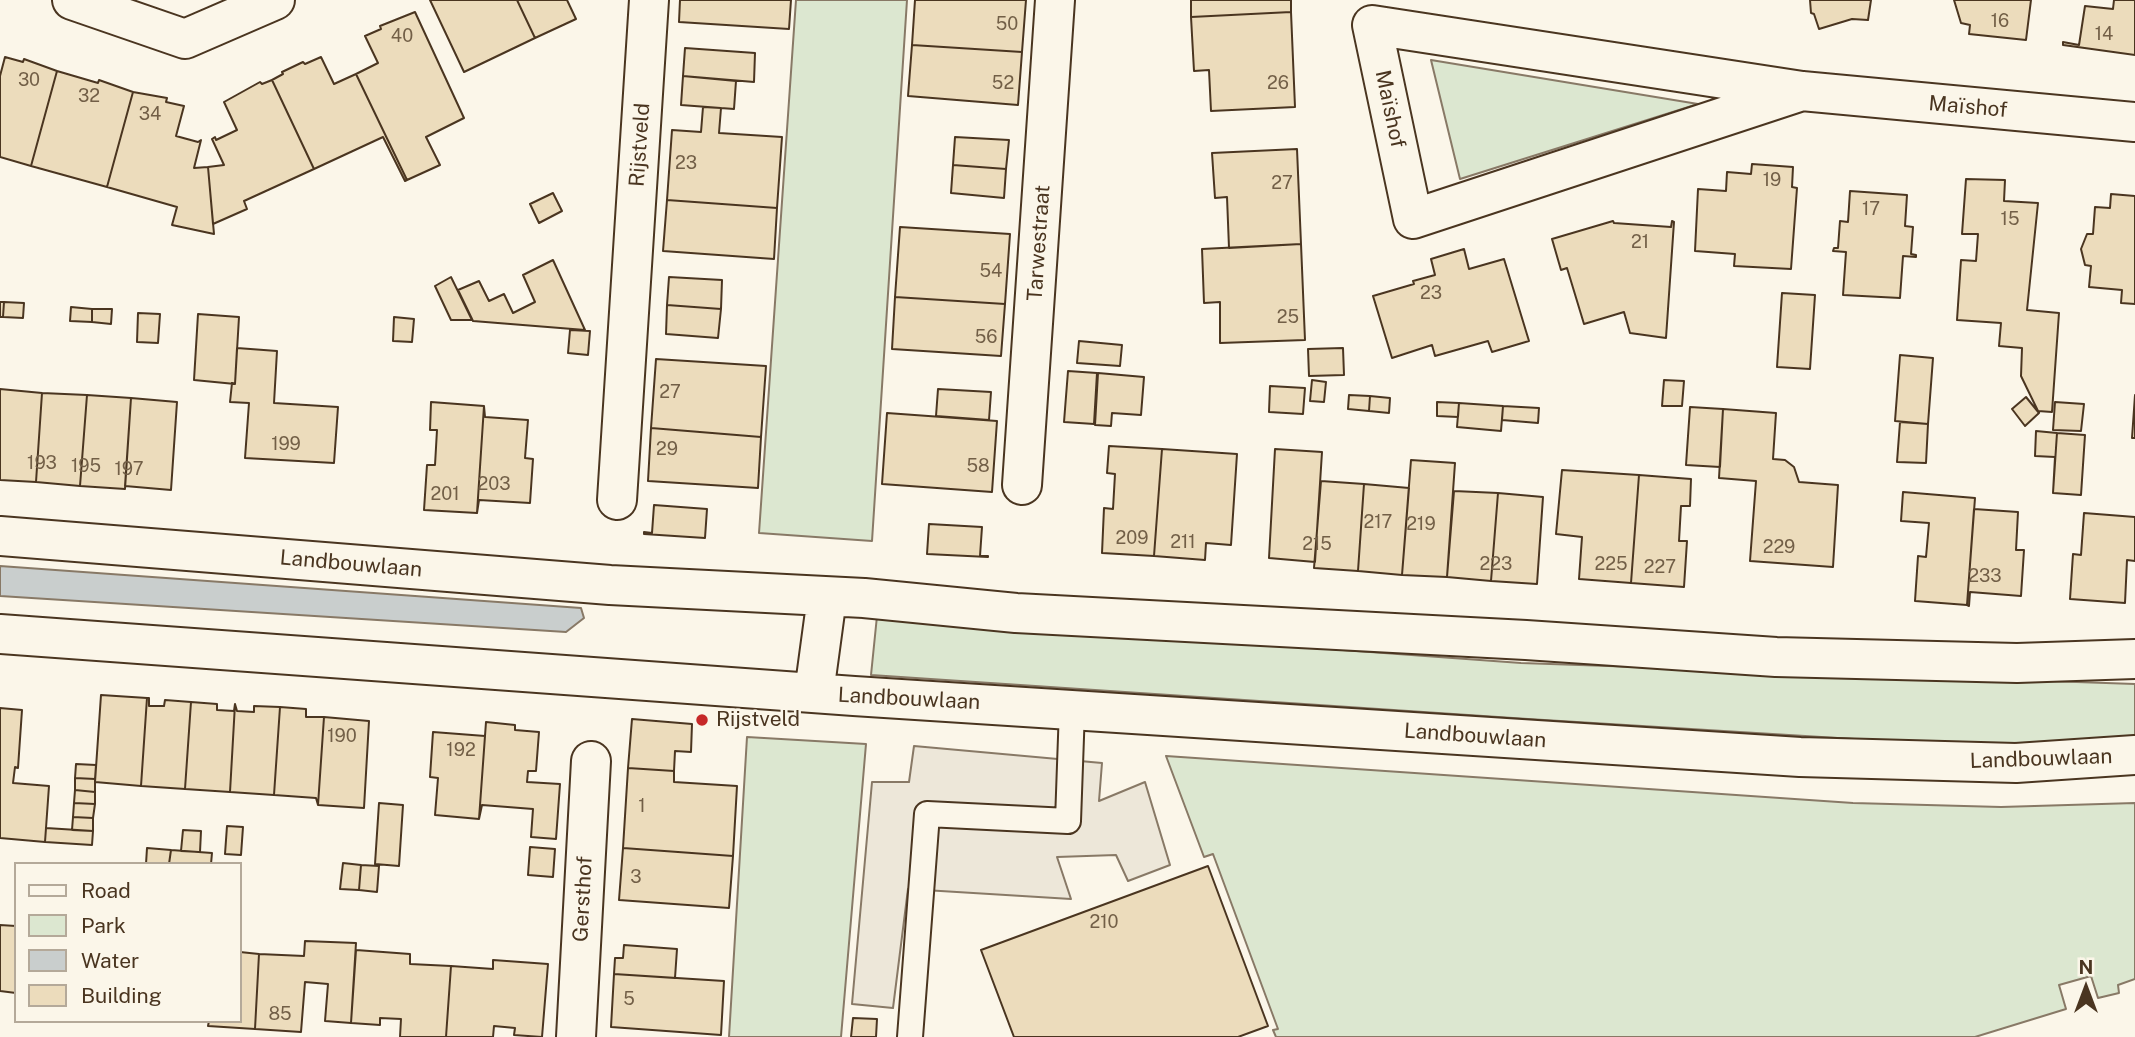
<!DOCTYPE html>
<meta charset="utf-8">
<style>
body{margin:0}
#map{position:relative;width:2135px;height:1037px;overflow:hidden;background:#fbf6e9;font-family:"Public Sans",sans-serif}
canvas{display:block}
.legend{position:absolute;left:14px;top:862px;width:228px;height:161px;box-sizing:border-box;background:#fbf6e9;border:2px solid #b4a999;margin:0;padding:9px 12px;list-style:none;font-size:21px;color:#4a3520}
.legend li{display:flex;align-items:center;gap:14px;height:35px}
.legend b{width:35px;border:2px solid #b4a999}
.north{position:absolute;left:2051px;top:953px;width:70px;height:70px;-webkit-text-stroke:5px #fbf6e9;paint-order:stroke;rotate:0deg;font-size:19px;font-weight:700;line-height:28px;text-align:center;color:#4a3520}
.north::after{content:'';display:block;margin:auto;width:24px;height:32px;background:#4a3520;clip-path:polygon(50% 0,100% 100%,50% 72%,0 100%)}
</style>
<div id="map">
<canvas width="2135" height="1037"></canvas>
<ul class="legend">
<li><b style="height:9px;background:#fbf6e9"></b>Road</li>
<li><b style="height:19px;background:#dce7d0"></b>Park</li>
<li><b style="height:19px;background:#c9cecd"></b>Water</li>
<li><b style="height:19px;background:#ecdcbc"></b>Building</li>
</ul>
<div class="north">N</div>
</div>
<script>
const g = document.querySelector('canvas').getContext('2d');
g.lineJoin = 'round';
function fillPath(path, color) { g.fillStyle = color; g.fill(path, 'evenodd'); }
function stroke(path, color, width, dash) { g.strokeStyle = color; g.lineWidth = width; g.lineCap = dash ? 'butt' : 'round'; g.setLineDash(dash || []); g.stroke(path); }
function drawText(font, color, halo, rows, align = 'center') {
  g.font = font + ' "Public Sans",sans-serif'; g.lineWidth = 5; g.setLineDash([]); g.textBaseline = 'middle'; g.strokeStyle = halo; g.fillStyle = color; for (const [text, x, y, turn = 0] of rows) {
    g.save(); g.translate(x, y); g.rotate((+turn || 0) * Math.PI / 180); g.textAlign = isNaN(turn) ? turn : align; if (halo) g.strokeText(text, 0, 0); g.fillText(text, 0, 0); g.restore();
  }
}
const green = new Path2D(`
 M796,0h111l-35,541 -113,-8z
 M1431,60l267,44 -238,75z
 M877,616l644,47 614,21v52l-118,13 -489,-30 -657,-44z
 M747,737l119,7 -25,293h-112z
 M1166,756l687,47 148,4 134,-4v176l-17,6 1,8 -21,5 -7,-22 -32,9 7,24 -91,28h-699l-3,-7 5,-1 -65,-175 -9,3z`);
fillPath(green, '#dce7d0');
stroke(green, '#887966', 2);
const parking = new Path2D(`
 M914,746l188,17 -3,38 46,-19 25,83 -42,16 -12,-26 -59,2 14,42 -163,-10 -15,119 -41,-4 20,-222h37z`);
fillPath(parking, '#ede7d9');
stroke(parking, '#887966', 2);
const water = new Path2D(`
 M0,566l581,42 3,10 -18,14 -566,-36z`);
fillPath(water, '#c9cecd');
stroke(water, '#887966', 2);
const building = new Path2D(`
 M430,0h87l18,38 -71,34z
 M517,0h50l9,19 -41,19z
 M680,0h111l-2,29 -110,-7z
 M915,0h111l-4,52 -110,-7z
 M1191,0h100v12l-100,5z
 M1810,0h61l-3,20 -16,-1 -33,10 -5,-15 -3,-1z
 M1954,0h77l-5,40 -57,-6 1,-9 -9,-2z
 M2114,0h21v55l-72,-10v-3l16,3 6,-39 28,3z
 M415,12l49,106 -38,19 14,28 -33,15 -51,-106 22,-11 -13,-27 16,-7 -1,-3z
 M1291,12l4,95 -84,4 -2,-41 -15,1 -3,-54z
 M912,45l110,7 -4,53 -110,-9z
 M685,48l70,5 -1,29 -71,-6z
 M5,57l18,5 1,-3 33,12 -26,95 -31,-9v-81z
 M321,57l13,27 22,-10 51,106 -2,1 -22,-44 -69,32 -42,-89 11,-6 -1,-2 21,-10 2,2z
 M57,71l41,12 1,-3 34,12 -26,95 -76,-21z
 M683,76l53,5 -2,28 -53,-4z
 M272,80l42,89 -70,32 3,8 -34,15 -5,-57 16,-2 -12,-26 3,-2 1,3 21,-10 -13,-28 36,-20 2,2z
 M133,92l34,6 -1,4 18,4 -8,30 22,6 3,-2 -7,28 14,-1 6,67 -42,-9 5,-18 -70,-20z
 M703,107l18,1 -2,25 63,4 -5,71 -110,-8 5,-70 29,2z
 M955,137l54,3 -3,29 -53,-4z
 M1297,149l4,95 -72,4 -2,-51 -12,1 -3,-45z
 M1752,164l41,3 -1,20 5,1 -6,81 -57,-3 1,-12 -40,-3 3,-62 28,2 1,-19 24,2z
 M953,165l53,4 -2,29 -53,-5z
 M1966,179l39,1 -1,21 34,2 -11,107 32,3 -7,99 -14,-1 -17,-35 1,-28 -23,-2 2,-23 -44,-3 4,-60 15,1 2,-27h-16z
 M1850,191l57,4 -2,31 8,1 -2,27 5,1v2l-13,-1 -3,42 -57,-3 3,-43 -13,-1 1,-3h4l2,-27 8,1z
 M553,193l9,18 -23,12 -9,-19z
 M2111,194l24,2v108l-14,-1 1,-13 -33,-3 2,-21 -6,-1 -4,-16 6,-15h6l2,-27 15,1z
 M667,200l110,8 -3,51 -111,-8z
 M1613,221l1,2 57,4 1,-6 2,1 -8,116 -36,-5 -6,-21 -40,12 -17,-56 -6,2 -9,-31z
 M900,227l110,7 -5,70 -110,-7z
 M1301,244l4,96 -85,3v-41l-16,1 -2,-54z
 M1464,249l5,20 35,-10 25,82 -37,11 -4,-11 -53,15 -3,-11 -40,13 -19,-62 41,-12 -1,-3 22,-6 -4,-16z
 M553,260l32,70 -112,-9 -15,-31 21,-9 10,20 15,-7 9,19 22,-11 -12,-27z
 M451,277l21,43h-21l-16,-34z
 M669,277l53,3 -1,29 -54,-4z
 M1782,293l33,2 -5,74 -33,-2z
 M895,297l110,7 -4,52 -109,-7z
 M0,302h4l-1,15h-3z
 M4,302l20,1 -1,15 -20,-1z
 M667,305l54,4 -3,29 -52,-4z
 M71,307l21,2v13l-22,-1z
 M92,309h20l-1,15 -19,-2z
 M138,313l22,1 -2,29 -21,-1z
 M198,314l41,3 -4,67 -41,-4z
 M394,317l20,2 -2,23 -19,-1z
 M570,330l20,1 -2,24 -20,-2z
 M1079,341l43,4 -2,21 -43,-3z
 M237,348l40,3 -3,52 64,4 -4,56 -89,-5 4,-55 -19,-1 2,-19 3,1z
 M1343,348l1,27 -35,1 -1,-27z
 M1900,355l33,3 -5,66 -33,-3z
 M656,359l110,7 -5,71 -110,-9z
 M1068,371l29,2 -3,51 -30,-2z
 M1098,373l46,4 -3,38 -29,-2 -1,13 -16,-1z
 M1312,380l14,2 -2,20 -14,-1z
 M1664,380l20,1 -2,25h-20z
 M1270,386l35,2 -2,26 -34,-2z
 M0,389l42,4 -6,89 -36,-2z
 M938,389l53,3 -2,28 -53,-4z
 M42,393l45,2 -7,91 -44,-4z
 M87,395l44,3 -6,91 -45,-3z
 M1349,395l21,1 -1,15 -21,-2z
 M2135,395v43h-3z
 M1370,396l20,2 -1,15 -20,-2z
 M2026,397l13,16 -14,13 -13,-17z
 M131,398l46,4 -6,88 -46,-4z
 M431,402l53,4 -7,107 -53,-3 3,-45h8l2,-35h-7z
 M1437,402l22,1 -1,14 -21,-1z
 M2055,402l29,2 -3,27 -28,-1z
 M1459,403l44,3 -2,25 -44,-4z
 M484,406l1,11 43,3 -3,38 8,1 -3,44 -51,-3 -2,13z
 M1503,406l36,2 -1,15 -36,-3z
 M1690,407l33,2 -3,58 -34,-2z
 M1723,409l53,4 -3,46 12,1 9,7 5,15 39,3 -5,82 -83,-6 6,-80 -37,-3z
 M887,413l110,8 -5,71 -110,-8z
 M1900,422l28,2 -2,39 -29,-1z
 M651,428l110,9 -3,51 -110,-7z
 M2036,431l21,2 -4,60 2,-36 -20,-1z
 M2057,433l28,2 -4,60 -28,-2z
 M1109,446l53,3 -8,107 -52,-3 2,-45 9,1 2,-35 -8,-1z
 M1162,449l75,5 -6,91 -25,-2 -1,17 -51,-4z
 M1275,449l47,3 -7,110 -46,-4z
 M1411,460l44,3 -8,114 -45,-2z
 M1562,470l77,5 -8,108 -52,-4 3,-42 -26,-3z
 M1639,475l52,4 -1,27h-9l-2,35h8l-3,46 -53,-4z
 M1321,481l43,3 -6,87 -44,-3z
 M1364,484l45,4 -7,87 -44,-4z
 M1454,491l44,2 -7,88 -44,-4z
 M1903,492l72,6 -8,107 -52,-4 3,-45 8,1 3,-34 -28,-2z
 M1498,493l45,4 -6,87 -46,-3z
 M654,505l53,4 -2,29 -61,-4v-2l8,1z
 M1974,509l44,3 -2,38h8l-3,46 -51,-4 -1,14 -2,-1z
 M2084,513l51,4v44l-8,-1 -2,43 -55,-4 3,-45 8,1z
 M929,524l53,3 -2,29h8v1l-61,-3z
 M101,695l46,3 -6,88 -46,-4z
 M147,698h2v8h15l1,-6 26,2 -6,87 -44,-3z
 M191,702l26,2v6l17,1 1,-7 -5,88 -45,-3z
 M235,704l2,7 17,1v-6l26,1 -6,88 -44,-3z
 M280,707l26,2v8h18l-6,88 -2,-7 -42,-3z
 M0,708l22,2 -4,58 -3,-1 -2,16 36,3 -4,56 -45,-4z
 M324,717l45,4 -5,87 -46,-3z
 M632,719l60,5 -1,28 -16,-1 -1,20 -46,-3z
 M486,722l29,3v5l24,2 -3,39h-8l-1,11 33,2 -4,55 -25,-2 2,-28 -51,-4 -3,14z
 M433,732l52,4 -6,83 -44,-4 3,-37 -8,-1z
 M76,764l20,1 -1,14 -20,-1z
 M628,768l46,3v11l63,4 -4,70 -110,-8z
 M75,778l20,1v13l-20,-2z
 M75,790l20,2v12l-21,-1z
 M74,803l21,1 -2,14 -20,-1z
 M379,803l24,2 -4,61 -24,-2z
 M73,817l20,1v13l-21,-1z
 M227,826l16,1 -2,28 -16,-1z
 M46,828l47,3 -1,14 -47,-3z
 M183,830l18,1 -1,21 -19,-1z
 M530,847l25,2 -2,28 -25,-2z
 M147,848l24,2 -2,14h-23z
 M623,848l110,8 -4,52 -110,-8z
 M171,850l41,3 -1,11h-42z
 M343,863l18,2 -2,25 -19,-1z
 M361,865l18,1 -2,26 -18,-2z
 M1208,866l60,160 -30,11h-224l-33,-87z
 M0,925l16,1v67l-16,-2z
 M305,941l51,2 -5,80 -26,-2 3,-37 -23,-2 -4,50 -46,-3 4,-75 45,2z
 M624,945l53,4 -2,29 -61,-4 1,-16h8z
 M356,950l54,4v10l41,2 -5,71h-46l1,-18 -21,-1v7l-29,-2z
 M240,952l19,2 -4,75 -47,-3 1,-5h31z
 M493,960l55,4 -6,73 -28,-2 1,-7 -21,-2 -1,11h-47l5,-71 42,3z
 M614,974l110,7 -3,54 -110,-8z
 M853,1018l24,1 -1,18h-25z`);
fillPath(building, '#ecdcbc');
stroke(building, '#4a3520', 2);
const lane = new Path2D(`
 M910,1037l17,-223 141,7 4,-112`);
const street = new Path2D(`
 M72,0l113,39 90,-39
 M1802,91l-389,128 -41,-194 430,66 333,31
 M1022,485l33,-485
 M617,500l32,-500
 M0,536l610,49 254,13 152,15 510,27 250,17 241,6 118,-4
 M0,634l854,62 946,61 216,6 119,-8
 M814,693l13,-96
 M576,1037l15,-276`);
stroke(lane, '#4a3520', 28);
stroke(street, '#4a3520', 42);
stroke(lane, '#fbf6e9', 24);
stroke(street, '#fbf6e9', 38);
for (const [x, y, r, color] of [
 [702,720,7,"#c62828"]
]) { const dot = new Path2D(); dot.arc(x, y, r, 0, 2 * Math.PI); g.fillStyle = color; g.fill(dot); stroke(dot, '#fbf6e9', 2.5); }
drawText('18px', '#725f47', null, [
 ["16",2000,21],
 ["50",1007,24],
 ["14",2104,34],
 ["40",402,36],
 ["30",29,80],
 ["52",1003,83],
 ["26",1278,83],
 ["32",89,96],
 ["34",150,114],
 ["23",686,163],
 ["19",1772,180],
 ["27",1282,183],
 ["17",1871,209],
 ["15",2010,219],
 ["21",1640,242],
 ["54",991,271],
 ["23",1431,293],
 ["25",1288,317],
 ["56",986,337],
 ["27",670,392],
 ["199",286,444],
 ["29",667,449],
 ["193",42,463],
 ["195",86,466],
 ["58",978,466],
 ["197",129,469],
 ["203",494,484],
 ["201",445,494],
 ["217",1378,522],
 ["219",1421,524],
 ["209",1132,538],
 ["211",1183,542],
 ["215",1317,544],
 ["229",1779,547],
 ["223",1496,564],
 ["225",1611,564],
 ["227",1660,567],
 ["233",1985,576],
 ["190",342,736],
 ["192",461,750],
 ["1",642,806],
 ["3",636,877],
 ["210",1104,922],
 ["5",629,999],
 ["85",280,1014]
]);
drawText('21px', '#4a3520', '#fbf6e9', [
 ["Maïshof",1968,107,5],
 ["Maïshof",1390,109,78],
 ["Rijstveld",640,145,-86],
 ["Tarwestraat",1039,243,-86],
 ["Landbouwlaan",351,564,5],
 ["Landbouwlaan",909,699,3],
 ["Landbouwlaan",1475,736,4],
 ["Landbouwlaan",2041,759,-2],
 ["Gersthof",583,899,-87]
]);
drawText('21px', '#4a3520', '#fbf6e9', [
 ["Rijstveld",716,720]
], 'left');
</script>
